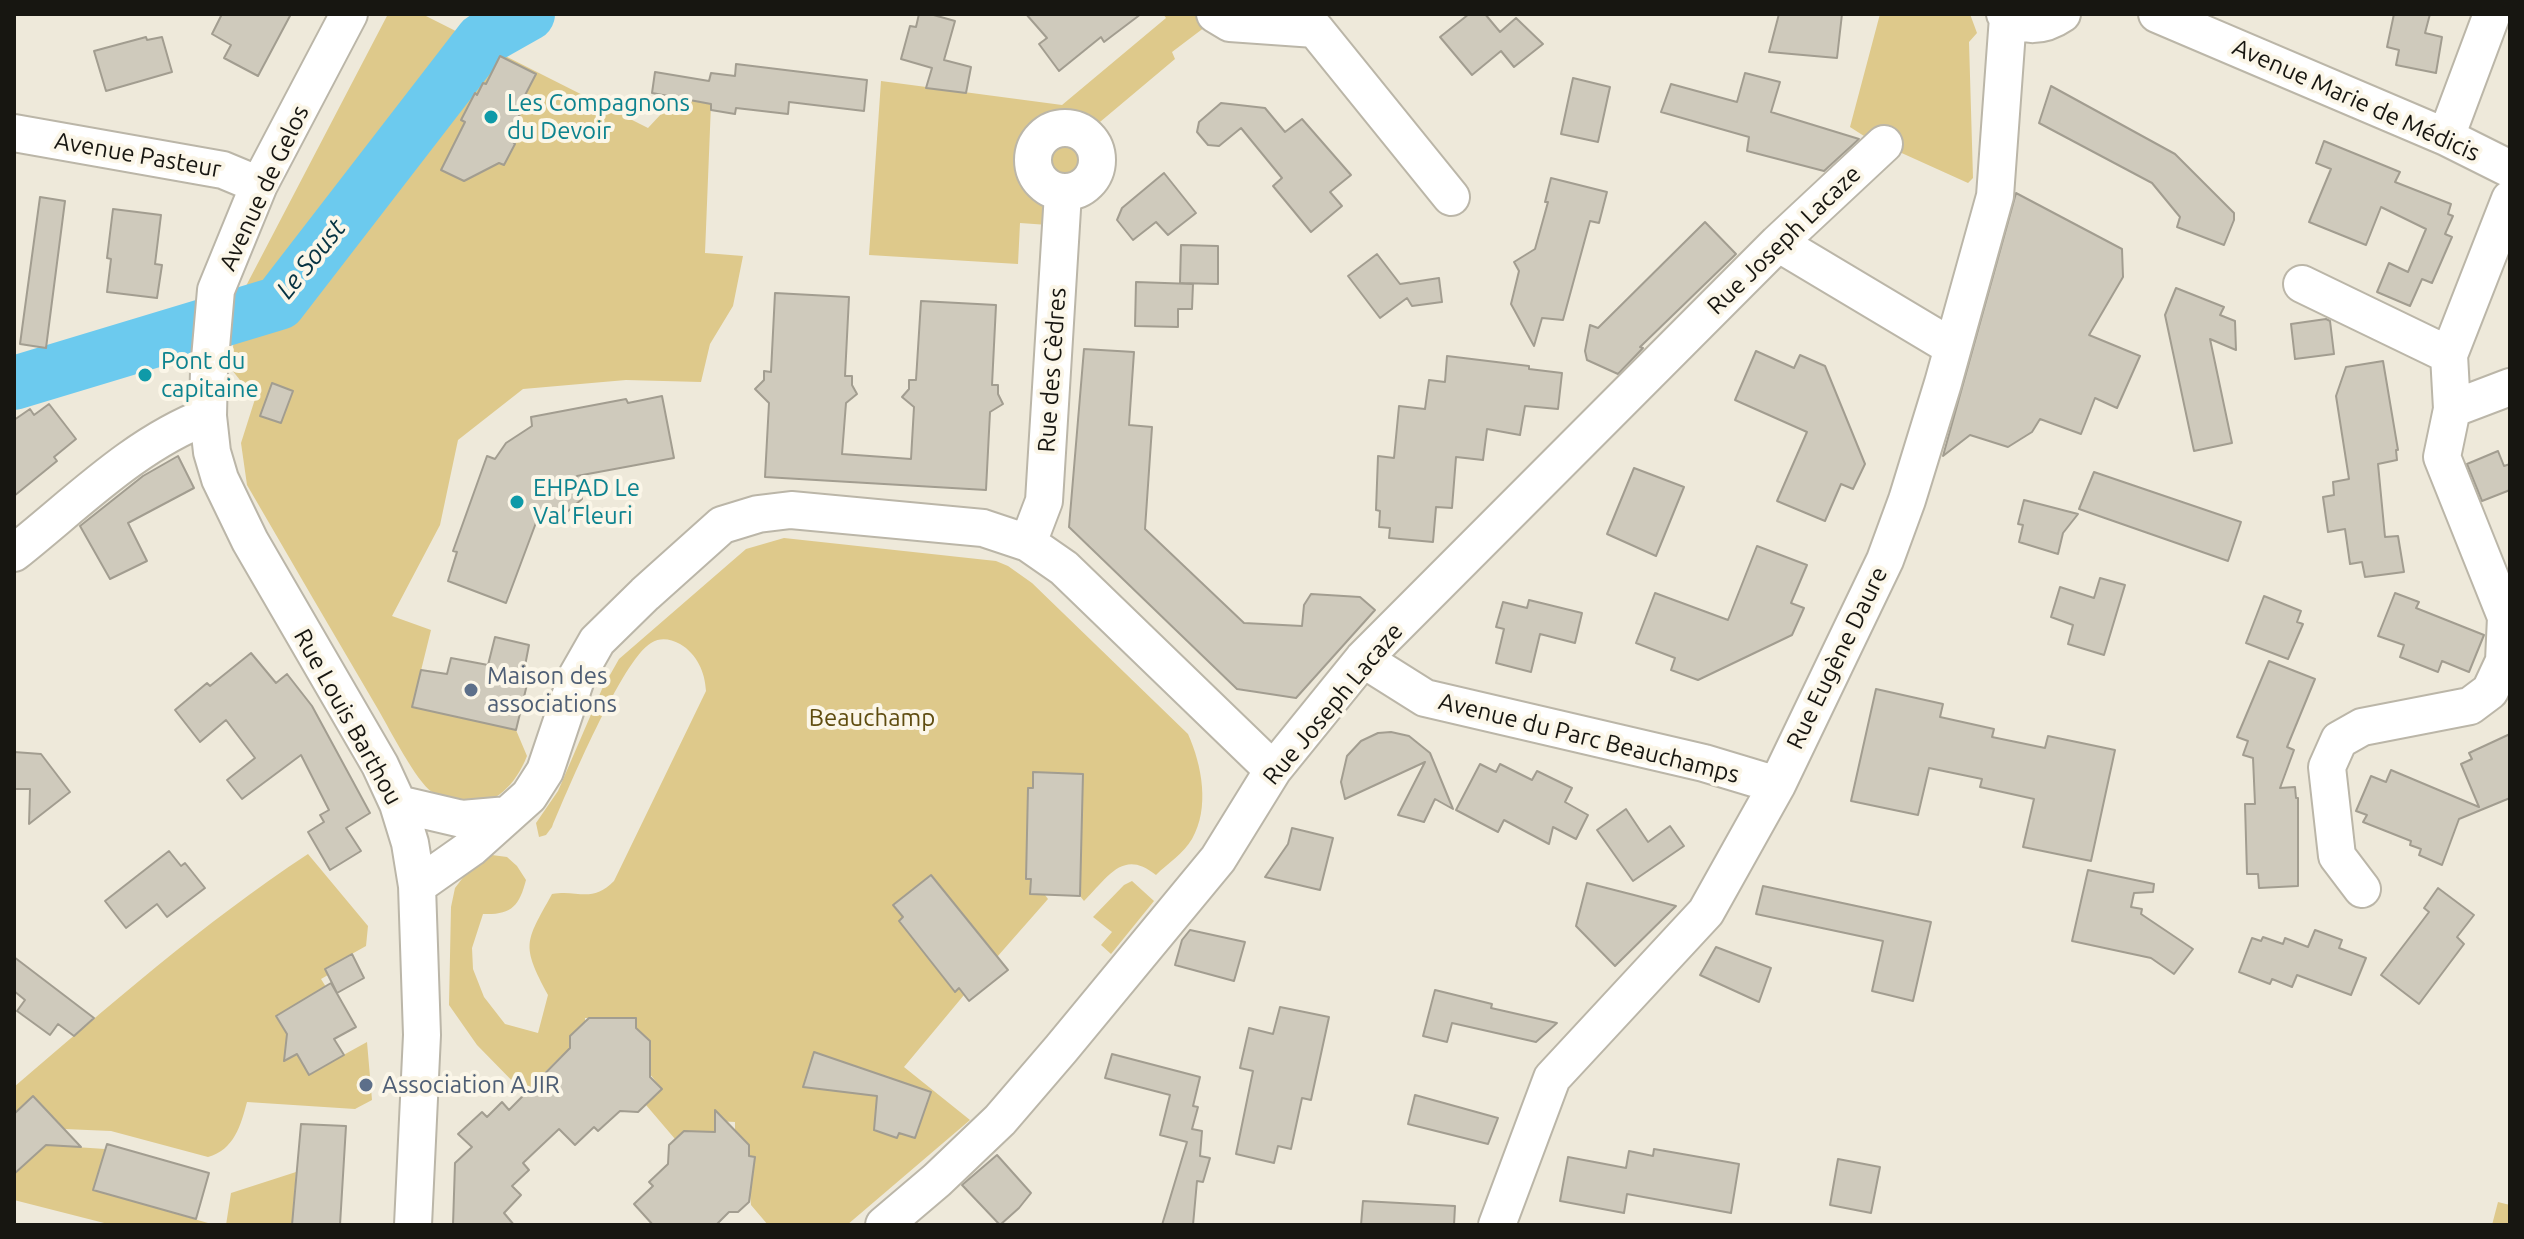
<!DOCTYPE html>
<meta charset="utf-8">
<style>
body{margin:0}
#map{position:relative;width:2524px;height:1239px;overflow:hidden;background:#eee9da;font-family:Ubuntu,sans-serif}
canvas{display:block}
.frame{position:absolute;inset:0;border:16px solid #171611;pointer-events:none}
</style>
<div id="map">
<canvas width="2524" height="1239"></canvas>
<div class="frame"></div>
</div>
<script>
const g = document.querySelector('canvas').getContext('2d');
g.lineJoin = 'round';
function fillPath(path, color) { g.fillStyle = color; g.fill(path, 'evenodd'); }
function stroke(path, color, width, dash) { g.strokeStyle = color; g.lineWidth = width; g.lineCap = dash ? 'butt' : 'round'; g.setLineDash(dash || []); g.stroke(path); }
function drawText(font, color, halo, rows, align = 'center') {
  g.font = font + ' Ubuntu,sans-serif'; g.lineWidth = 8; g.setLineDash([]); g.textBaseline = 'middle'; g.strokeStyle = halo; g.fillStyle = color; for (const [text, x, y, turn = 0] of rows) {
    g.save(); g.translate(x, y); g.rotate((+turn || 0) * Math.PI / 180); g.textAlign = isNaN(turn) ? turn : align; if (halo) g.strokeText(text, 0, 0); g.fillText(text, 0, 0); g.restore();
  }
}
fillPath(new Path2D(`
 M388,14h34l226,114 28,-30 35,6 -6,149 38,3 -10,50 -23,38 -9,38 -75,-2 -103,9 -65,51 -18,85 -48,91 39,14 -19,77 104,23 11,26c-17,43 -53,64 -95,36 -16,-11 -42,-62 -53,-81 -44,-75 -88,-150 -132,-226l-6,-42 14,-44 -23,-29 3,-63z
 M1163,14h38l8,10 -37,28 3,7 -81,68c-12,-6 -24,-9 -37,-7 -29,5 -49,37 -32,63 6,8 17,14 25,20l-2,22 -28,-2 -2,41 -149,-9 12,-174 181,24 104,-87z
 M1880,14h90l7,19 -8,9 4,136 -5,5 -104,-47 -14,-9z
 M1050 160a15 15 0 1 1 30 0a15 15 0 1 1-30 0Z
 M784,538l212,23 12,5 24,17 156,151c14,31 22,74 4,105 -8,14 -25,25 -36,36 -33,-27 -48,2 -72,26l-4,-5 3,-122 -50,-2v16l-5,1 -2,89 5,1v15l14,1 3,4 -51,58 -66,-82 -38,30 10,12 -4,4 56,70 5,-3 4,7 -60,72 66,53 -123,105h-79l-17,-20 -2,-20 3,-2 3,-26 -6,-1v-11l-14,-12v-11l-20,-1v11l-31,-1 -9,8 -29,-34 16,-16 -58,-71h-19v9l-6,1 -9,8 1,31 -10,-11 -37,37 -47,-48 -28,-40 2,-98 4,-19 22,-29 15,-4 15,2 10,9 9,14c-7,27 -15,35 -43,34l-11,34 1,21 11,28 21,27 33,9 10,-38c-27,-51 -23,-52 4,-101 26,-5 39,10 62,-13l92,-190c-1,-19 -9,-37 -26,-47 -10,-5 -19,-7 -29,-1 -29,17 -84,148 -99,184l-6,8 -7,2 -3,-14 22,-32 44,-102 17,-30 127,-110z
 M308,854l60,72 -2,20 -41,23 3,6 -7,4 5,8 -39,47 2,24 8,-4 12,20 58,-32 5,58 -17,9 -108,-7c-6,23 -13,48 -39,55l-97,-26 -47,-2 -31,-33 -19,18v-27c95,-81 189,-164 294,-233z
 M1132,881l22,20 -43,53 -10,-9 11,-13 -19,-15 31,-32z
 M46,1145l59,4 -12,41 122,35h-103l-98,-25v-26z
 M296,1172l-4,53h-66l5,-32z
 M2498,1202l12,3v20h-18z`), '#dec98b');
stroke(new Path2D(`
 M14,383l265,-80 203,-263 46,-26`), '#6ccaee', 54);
const building = new Path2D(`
 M222,14h69l-33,62 -34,-18 7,-13 -19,-11z
 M919,14h11l25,7 -11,39 27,7 -5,26 -40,-5 6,-20 -31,-9 9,-33 6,1z
 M1026,14h115l-37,28 -3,-5 -42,34 -20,-27 8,-6z
 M1469,14h16l15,18 16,-14 27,26 -29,23 -13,-16 -29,24 -32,-38z
 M1779,14h63l-5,44 -68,-6z
 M2394,14h36l-5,19 17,4 -6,36 -40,-8 3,-15 -12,-3z
 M146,37l1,3 15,-3 10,35 -66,19 -12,-40z
 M500,56l36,18 -14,27 3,2 -14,30 5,4 -3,5 2,2 -11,21 -5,-2 -35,18 -23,-11 24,-48 -4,-2 14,-27 2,2 6,-12 3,1z
 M736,64l131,16 -3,31 -75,-9 -1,12 -52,-6 -1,6 -24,-4v-6l-59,-11 3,-21 54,9 2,-8 24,3z
 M1745,73l35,9 -9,30 88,27 -35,32 -77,-20 2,-14 -88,-25 10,-28 66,18z
 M1573,78l37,9 -12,55 -37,-8z
 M2051,86l124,68 59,59v7l-10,25 -47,-18 3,-10 -28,-34 -113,-60z
 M1221,103l44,5 20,24 17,-13 49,56 -21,17 12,14 -31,26 -38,-46 9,-8 -41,-50 -22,18 -11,-1 -11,-13 2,-10z
 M2324,141l76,31 -5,10 56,22 -3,10 5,2 -8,18 7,3 -20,46 -10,-4 -12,27 -33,-14 12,-29 19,9 18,-43 -45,-22 -15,38 -57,-23 22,-53 -15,-6z
 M1164,173l32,40 -28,22 -12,-13 -23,18 -16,-20 5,-12z
 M1551,178l56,14 -8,31 -9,-2 -27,99 -21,-2 -8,28 -23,-42 8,-33 -5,-9 21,-13 13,-47h-3z
 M2016,193l106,56 1,28 -34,58 51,21 -23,52 -22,-10 -14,36 -41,-15 -8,13 -24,15 -38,-12 -27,21z
 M40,197l25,4 -19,147 -26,-4z
 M113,209l48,6 -6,49 7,1 -5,33 -50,-6 4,-33 -4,-1z
 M1705,222l31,32 -96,93 3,1 -25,26 -31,-14 -2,-9 5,-26 8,3z
 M1181,245l37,1v38l-38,-1z
 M1377,254l23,30 39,-6 3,24 -30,4 -5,-8 -27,20 -32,-42z
 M1136,282l57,2 -1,25h-14v18l-43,-1z
 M2176,288l48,19 -4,8 15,6 1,29 -26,-11 22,104 -38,8 -29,-136z
 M775,293l74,4 -4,79h7v9l5,9 -11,9 -4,51 69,5 3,-52 -12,-10 7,-8v-9h7l5,-79 75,4 -4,80h6v9l5,10 -13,8 -4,78 -221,-13 4,-74 -14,-14 9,-9v-9l7,1z
 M2326,319l4,2 4,33 -39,5 -4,-35z
 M1084,349l50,3 -5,73 23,2 -7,102 99,94 58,3 2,-21 7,-11 49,3 15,13 -79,88 -59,-9 -168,-162z
 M1756,351l38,17 6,-13 25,11 40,98 -12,25 -12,-5 -16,37 -48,-20 30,-69 -72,-32z
 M1447,356l82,10v3l33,4 -4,36 -33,-3 -5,29 -33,-6 -4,31 -27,-3 -4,51 -16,-1 -3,35 -44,-4 1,-10 -11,-1 1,-16 -4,-1 2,-54 16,2 5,-52 26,3 4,-29 16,2z
 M2383,361l15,89h-2l1,10 -19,4 7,73 13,-1 6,36 -39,5 -3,-15 -12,2 -5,-35 -17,3 -5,-35 11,-2 -1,-13 16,-3 -13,-83 10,-29z
 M272,383l21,8 -12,32 -21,-7z
 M662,396l12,62 -97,18 5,23 -23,20 -19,-7 -34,91 -58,-22 9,-29 -4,-1 34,-95 8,3 11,-16 26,-17 -1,-9 95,-18 2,4z
 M49,404l27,35 -22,18 3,4 -43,35v-76l16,-11 4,6z
 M2498,451l6,15 6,-2v26l-28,11 -15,-37z
 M178,456l16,32 -66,35 19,38 -37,18 -30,-53 63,-50z
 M1634,468l50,19 -28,69 -49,-22z
 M2094,472l147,50 -13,39 -149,-52z
 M2024,500l54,14 -15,19 -5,21 -39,-12 4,-17 -5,-1z
 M1757,546l50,19 -16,38 13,5 -12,27 -94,45 -27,-10 4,-12 -39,-15 19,-50 73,27z
 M2100,578l25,7 -21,70 -36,-11 5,-19 -22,-8 9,-30 34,11z
 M2395,593l24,9 -3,6 68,27 -15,37 -27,-11 -4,11 -38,-15 4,-12 -26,-9z
 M2264,596l37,15 -4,11 6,2 -15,35 -42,-16z
 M1529,600l53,13 -7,30 -35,-9 -9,38 -35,-9 8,-34 -8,-2 7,-25 24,6z
 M495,637l34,8 -5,26 6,1 -14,58 -104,-23 9,-37 26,4 4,-16 37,7z
 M251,653l25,30 11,-9 25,32 58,107 -24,15 15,23 -31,19 -22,-38 16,-10 -4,-7 9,-5 -28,-55 -59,44 -15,-19 28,-22 -29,-38 -26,22 -25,-32 32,-27 3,3z
 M2269,661l46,18 -28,68 7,3 -14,38 15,-1 1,11h2v88l-39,2 -1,-14h-11l-2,-70h10l-2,-46 -10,-3 5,-14 -11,-4z
 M1876,689l67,15 -3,13 54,12 -2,8 53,11 3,-12 67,14 -24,111 -68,-14 11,-48 -54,-12 2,-8 -53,-11 -11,47 -67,-14z
 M1391,732l18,4 21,17 23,56 -18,-10 -11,23 -26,-7 27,-53 -80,37 -4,-17 6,-26 14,-15 17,-8z
 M2510,734v64l-51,21 -17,46 -23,-10 2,-6 -11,-4 1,-4 -48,-19 4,-7 -11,-4 15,-35 15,6 5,-12 88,37 -18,-43 11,-5 -3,-6z
 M14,752l27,2 29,38 -41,32 1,-35h-16z
 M1480,764l16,8 4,-8 32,16 5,-9 35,17 -7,14 23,13 -12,24 -23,-12 -4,17 -45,-24 -6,12 -42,-22z
 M1033,772l50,2 -3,122 -50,-2 1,-15h-5l2,-91h5z
 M1626,809l22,33 22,-16 14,20 -51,35 -36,-51z
 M1292,828l41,10 -13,52 -55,-13 23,-33z
 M169,851l12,15 4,-3 20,25 -38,29 -10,-13 -31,24 -21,-27z
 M2088,870l66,14 -1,8 -19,1 -3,14 11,2 -1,5 52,35 -19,25 -23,-16 -79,-17z
 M931,875l77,95 -39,31 -10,-13 -4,4 -56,-71 4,-4 -10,-12z
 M1587,883l47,12 42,11 -61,60 -39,-40z
 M1763,886l168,36 -18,79 -41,-10 11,-50 -127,-27z
 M2438,888l36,27 -17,22 7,7 -45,60 -38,-29 42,-55 6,-8 -5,-4z
 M1190,930l55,12 -11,39 -59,-16 7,-25z
 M2315,930l27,10 -3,8 27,10 -15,37 -54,-20 -5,12 -20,-8 -2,5 -31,-12 13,-34 9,3 2,-4 20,7 2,-6 23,9z
 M1716,947l55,21 -12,34 -59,-27z
 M352,954l12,24 -27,15 -12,-24z
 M14,957l80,61 -20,18 -16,-12 -8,11 -33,-24 8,-11 -11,-9z
 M331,983l25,44 -22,12 10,16 -35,20 -12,-21 -13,7 3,-27 -11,-18z
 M1435,990l57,14 -1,4 66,15 -21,19 -84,-19 -5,19 -24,-6z
 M1280,1007l49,10 -18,83 -9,-2 -11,51 -13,-3 -4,17 -38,-9 17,-83 -13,-3 9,-40 24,6z
 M589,1018h47v10l14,13v36l12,12 -24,23 -18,-1 -22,20 -4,-4 -19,18 -16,-16 -36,34 6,7 -17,16 9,9 -17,18 10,12h-61l2,-62 17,-16 -14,-13 24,-22 5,5 15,-15 7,8 61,-62v-12z
 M814,1052l117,40 -16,46 -16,-5 -2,5 -23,-8 3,-34 -74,-9z
 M1112,1054l88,23 -7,29 5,1 -6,22 10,2 -2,25 10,2 -7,24 -6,-1 -4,44h-31l25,-83 -27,-7 10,-40 -65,-17z
 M1415,1095l83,23 -10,26 -80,-20z
 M33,1096l48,51 -35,-2 -32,29v-60z
 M715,1110l34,35v11l6,1 -6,45 -11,10h-9l-13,13h-63l-19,-21 19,-18 -4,-4 19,-18 1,-19 15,-14 31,1z
 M301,1124l45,2 -6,99h-48z
 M107,1144l102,29 -13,46 -103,-29z
 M1654,1149l85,15 -8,49 -104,-19 -3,19 -64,-12 8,-44 58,11 3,-17 24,5z
 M997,1155l34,38 -12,15 -19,17 -38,-40z
 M1838,1159l42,8 -9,46 -41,-8z
 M1363,1201l92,5 -1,19h-93z`);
fillPath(building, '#cfcabc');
stroke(building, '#a29d90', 2);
const minor = new Path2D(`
 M349,14l-90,171 -43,105 -7,80 -1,46 4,36 8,27 30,62 130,224 18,39 12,39 7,43 5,149 -9,190
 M1215,14l15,9 85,6 136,168
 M2005,14c19,14 38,13 57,0
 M2157,14l289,123 64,32
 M1033 160a32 32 0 1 1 64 0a32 32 0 1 1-64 0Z
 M14,133l209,37 36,15
 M2446,137l46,-123
 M1778,243l174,104
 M2302,284l147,71
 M2452,409l58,-22
 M1028,543l16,-42 19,-308
 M14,553c62,-49 120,-109 194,-137
 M1363,659l62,39 279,65 73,22
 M398,804l64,15 46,-4
 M417,886l54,-38 58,-52 16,-25 32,-95 20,-35 48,-47 77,-69 36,-11 33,-4 192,18 45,15 36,25 209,202
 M2362,889l-25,-33 -10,-89 12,-27 23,-13 108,-21 20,-15 14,-30 2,-44 -64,-160 10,-48 -3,-54 61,-156
 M884,1225l53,-45 63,-60 61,-71 157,-190 55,-89 90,-111 415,-416 106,-99
 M1497,1225l55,-147 154,-166 71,-127 108,-225 22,-60 36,-117 52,-187 13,-179`);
stroke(minor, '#bbb6a8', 40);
stroke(minor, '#fff', 36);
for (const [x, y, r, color] of [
 [491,117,8,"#0f9aa8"],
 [145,375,8,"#0f9aa8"],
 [517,502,8,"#0f9aa8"],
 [471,690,8,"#5c6f8a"],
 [366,1085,8,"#5c6f8a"]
]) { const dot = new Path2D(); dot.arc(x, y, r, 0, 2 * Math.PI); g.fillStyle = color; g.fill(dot); stroke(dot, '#fbf6e8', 3); }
drawText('24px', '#171611', '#fbf6e8', [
 ["Avenue Marie de Médicis",2356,100,24],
 ["Avenue Pasteur",138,155,10],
 ["Avenue de Gelos",264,188,-65],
 ["Rue Joseph Lacaze",1784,240,-44],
 ["Rue des Cèdres",1052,370,-86],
 ["Rue Eugène Daure",1837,658,-64],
 ["Rue Joseph Lacaze",1333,704,-50],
 ["Rue Louis Barthou",348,717,61],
 ["Avenue du Parc Beauchamps",1589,738,14]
]);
drawText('24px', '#0d838f', '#fbf6e8', [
 ["Les Compagnons",507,103],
 ["du Devoir",507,131],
 ["Pont du",161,361],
 ["capitaine",161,389],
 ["EHPAD Le",533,488],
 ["Val Fleuri",533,516]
], 'left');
drawText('24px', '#4e5e75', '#fbf6e8', [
 ["Maison des",487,676],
 ["associations",487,704],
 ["Association AJIR",382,1085]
], 'left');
drawText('24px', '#5f4c0f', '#fbf6e8', [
 ["Beauchamp",872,718]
]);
drawText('italic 26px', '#063342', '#fbf6e8', [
 ["Le Soust",311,259,-51]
]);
</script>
